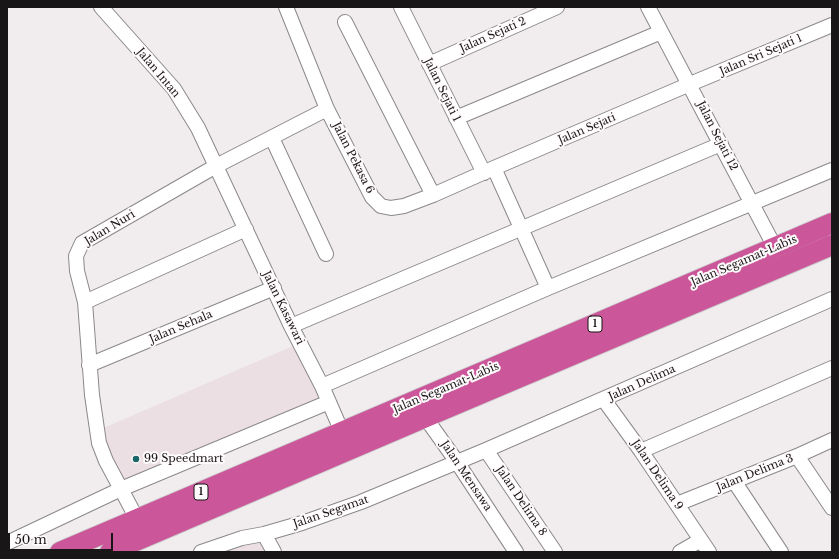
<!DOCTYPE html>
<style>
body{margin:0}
#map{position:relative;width:839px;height:559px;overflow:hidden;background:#f1edef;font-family:"Libre Baskerville",serif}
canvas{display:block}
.frame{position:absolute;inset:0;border:8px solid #181617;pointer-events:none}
.scale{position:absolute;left:8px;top:533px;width:105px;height:18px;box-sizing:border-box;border:2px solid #181617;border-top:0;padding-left:5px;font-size:12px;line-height:14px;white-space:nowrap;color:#181617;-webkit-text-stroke:3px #fffafc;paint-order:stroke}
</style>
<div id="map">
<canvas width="839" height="559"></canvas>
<div class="frame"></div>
<div class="scale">50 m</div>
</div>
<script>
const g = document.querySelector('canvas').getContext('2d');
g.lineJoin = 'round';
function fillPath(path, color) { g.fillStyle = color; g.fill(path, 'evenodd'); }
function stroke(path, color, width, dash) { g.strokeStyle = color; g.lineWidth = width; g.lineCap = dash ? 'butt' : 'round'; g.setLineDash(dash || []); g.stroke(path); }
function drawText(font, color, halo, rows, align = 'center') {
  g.font = font + ' "Libre Baskerville",serif'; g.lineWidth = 4; g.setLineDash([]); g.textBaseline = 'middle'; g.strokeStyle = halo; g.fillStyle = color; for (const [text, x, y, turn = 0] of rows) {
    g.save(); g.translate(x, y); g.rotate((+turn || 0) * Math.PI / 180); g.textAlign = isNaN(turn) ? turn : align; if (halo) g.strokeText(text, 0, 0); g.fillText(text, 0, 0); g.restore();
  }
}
fillPath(new Path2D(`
 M295,345l32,66 -209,87 -26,-65z
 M266,527l14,25h-74z`), '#ebdfe4');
const minor = new Path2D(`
 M101,7l73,82 24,39 93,198 31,60 23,53
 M286,7l41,102 45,88 9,9 10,2 13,-2 29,-11 61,-27 196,-84 142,-59
 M401,7l83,166
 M648,7l131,248
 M345,22l88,173
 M429,64l128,-57
 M456,118l205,-86
 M272,138l54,116
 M494,168l54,120
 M85,302l161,-73
 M291,326l430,-182
 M89,365l185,-77
 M322,386l226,-98 284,-118
 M604,400l37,51 68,101
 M420,410l37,52 59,90
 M486,450l69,102
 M641,451l191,-83
 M797,456l35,52
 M734,481l47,71
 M677,504l120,-48 35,-16
 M137,519l-31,-58 -7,-18 -7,-48 -7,-93 -8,-31 -1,-15 6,-13 134,-77 111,-57
 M264,534l10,18
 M7,543l114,-54 208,-87
 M201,552l41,-14 22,-4 38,-11 59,-21 125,-52 346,-151
 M680,552l21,-12`);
const highway = new Path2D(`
 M60,552l772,-329
 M110,552l316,-135 406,-172`);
stroke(minor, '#8b8889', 16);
stroke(highway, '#ccc', 22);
stroke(minor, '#fff', 14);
stroke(highway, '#cb5699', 20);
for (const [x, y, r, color] of [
 [136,459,4,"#186668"]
]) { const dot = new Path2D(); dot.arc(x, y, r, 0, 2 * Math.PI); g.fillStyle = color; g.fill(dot); stroke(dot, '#fffafc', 1.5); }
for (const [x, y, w] of [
 [595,324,14],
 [201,492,14]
]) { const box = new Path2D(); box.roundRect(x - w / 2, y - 8, w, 16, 3); g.fillStyle = '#fffafc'; g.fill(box); stroke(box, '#181617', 1); }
drawText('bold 10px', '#181617', null, [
 ["1",595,324],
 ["1",201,492]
]);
drawText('11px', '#181617', '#fffafc', [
 ["Jalan Sejati 2",493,35,-24],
 ["Jalan Sri Sejati 1",761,55,-23],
 ["Jalan Intan",158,73,50],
 ["Jalan Sejati 1",442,90,64],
 ["Jalan Sejati",587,129,-23],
 ["Jalan Sejati 12",717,136,63],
 ["Jalan Pekasa 6",353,158,63],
 ["Jalan Nuri",110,228,-31],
 ["Jalan Segamat-Labis",744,261,-23],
 ["Jalan Kasawari",283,308,64],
 ["Jalan Sehala",181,327,-23],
 ["Jalan Delima",642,383,-24],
 ["Jalan Segamat-Labis",446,388,-23],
 ["Jalan Delima 3",755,473,-22],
 ["Jalan Delima 9",657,475,56],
 ["Jalan Mensawa",466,476,56],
 ["Jalan Delima 8",521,501,56],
 ["Jalan Segamat",331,512,-19]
]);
drawText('11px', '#181617', '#fffafc', [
 ["99 Speedmart",144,459]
], 'left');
</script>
